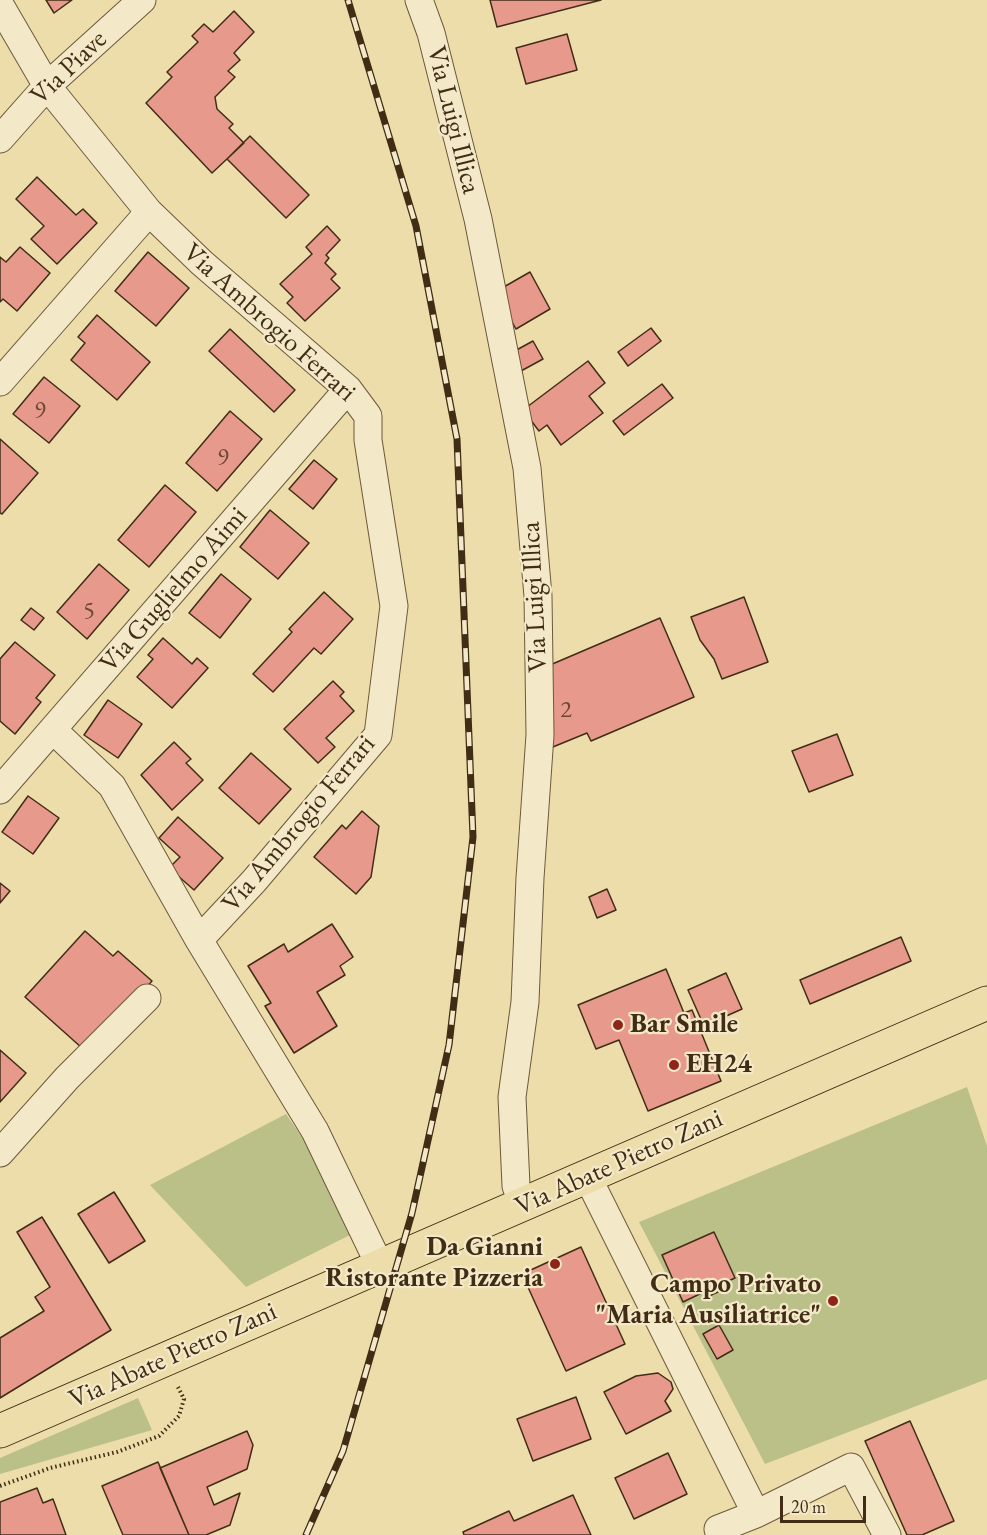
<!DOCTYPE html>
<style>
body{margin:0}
#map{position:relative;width:987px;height:1535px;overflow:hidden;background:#edddab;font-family:"EB Garamond",serif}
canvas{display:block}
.scale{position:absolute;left:780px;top:1496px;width:86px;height:27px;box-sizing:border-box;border:3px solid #412d16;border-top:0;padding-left:8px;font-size:18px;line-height:21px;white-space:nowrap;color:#412d16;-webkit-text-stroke:4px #f3e9c8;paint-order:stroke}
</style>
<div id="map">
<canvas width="987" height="1535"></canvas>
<div class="scale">20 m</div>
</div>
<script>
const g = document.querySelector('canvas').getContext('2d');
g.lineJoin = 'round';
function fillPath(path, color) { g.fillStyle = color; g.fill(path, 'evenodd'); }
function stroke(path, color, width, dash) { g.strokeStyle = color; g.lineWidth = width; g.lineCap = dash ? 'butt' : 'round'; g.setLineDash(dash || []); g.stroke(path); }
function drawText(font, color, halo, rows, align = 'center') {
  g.font = font + ' "EB Garamond",serif'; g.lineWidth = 4.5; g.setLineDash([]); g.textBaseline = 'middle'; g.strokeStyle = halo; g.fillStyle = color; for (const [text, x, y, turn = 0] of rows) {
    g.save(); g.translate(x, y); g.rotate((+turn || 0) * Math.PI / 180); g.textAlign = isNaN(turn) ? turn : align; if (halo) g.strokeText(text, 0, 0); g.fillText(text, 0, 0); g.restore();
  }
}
fillPath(new Path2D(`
 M967,1087l20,59v233l-222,85 -126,-242z
 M286,1114l40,59 26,61 -106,53 -96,-102z
 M138,1398l14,32 -152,44v-16z`), '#bac088');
const building = new Path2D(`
 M46,0h26l-18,13z
 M490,0h111l-104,27z
 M234,11l20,21 -20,21 6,7 -12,11 7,6 -20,20 2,12 16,15 -4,4 15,15 -32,30 -66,-70 26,-26 -5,-5 31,-30 -6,-6 12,-12 9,8z
 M567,34l10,36 -51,14 -10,-36z
 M250,136l59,59 -23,23 -59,-59z
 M37,177l39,38 7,-6 14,14 -40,41 -26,-25 13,-13 -28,-27z
 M327,226l13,14 -14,15 3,3 -4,5 11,11 -5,5 9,9 -35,33 -18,-18 6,-6 -13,-13 32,-30 -6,-7z
 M20,247l30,26 -33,38 -14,-12 -3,3v-45l6,5z
 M148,252l41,36 -33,38 -41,-35z
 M530,272l20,37 -34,20 -21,-37z
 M97,315l53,47 -33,38 -46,-40 14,-17 -7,-6z
 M651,328l10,13 -33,25 -10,-14z
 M230,329l65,61 -21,22 -65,-61z
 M533,341l10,18 -22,12 -10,-18z
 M588,361l17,22 -16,13 14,17 -42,32 -14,-20 -8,6 -16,-21z
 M44,377l36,29 -31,37 -36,-29z
 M662,384l11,14 -49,37 -11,-14z
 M230,411l32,28 -45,52 -31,-28z
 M0,439l38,34 -36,41 -2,-1z
 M314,460l23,19 -24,30 -24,-20z
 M165,485l31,27 -47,55 -31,-27z
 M270,510l39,33 -31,36 -38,-32z
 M99,564l30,26 -42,49 -30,-27z
 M221,574l30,25 -31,39 -31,-25z
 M324,592l29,27 -32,35 -7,-6 -41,44 -20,-18 39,-42 -3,-3z
 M744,597l24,65 -46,17 -8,-20 -14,-19 -9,-23z
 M31,608l13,10 -10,12 -13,-10z
 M660,618l34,79 -103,44 -4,-8 -39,16 2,-84z
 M163,638l29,26 5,-6 11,10 -36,40 -35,-31 16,-18 -5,-4z
 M15,642l40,33 -19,23 5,4 -26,32 -15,-13v-62z
 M333,681l11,11 -4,4 14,15 -28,27 9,9 -17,16 -34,-34z
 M108,700l34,24 -24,34 -34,-23z
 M837,734l16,41 -44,17 -17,-41z
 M174,742l17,17 -5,4 17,17 -31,30 -31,-35z
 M251,753l40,36 -32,35 -40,-36z
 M28,796l31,22 -26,36 -31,-22z
 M362,811l17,15 -8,51 -15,17 -42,-37 28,-32 4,4z
 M178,817l45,41 -29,32 -25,-22 11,-11 -21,-19z
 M0,883l10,8 -10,12z
 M607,889l9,21 -19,8 -8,-21z
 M332,924l21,33 -13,9 5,9 -28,17 20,34 -43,27 -29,-47 6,-3 -23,-37 36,-22 4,8z
 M85,931l28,25 5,-5 34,30 -32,36 -38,31 -57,-51z
 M901,937l10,24 -101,43 -10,-24z
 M666,969l18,44 8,-3 29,71 -73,30 -29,-71 -23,9 -18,-44z
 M726,973l16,36 -38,17 -16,-36z
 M0,1050l26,23 -26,29z
 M114,1192l31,49 -36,22 -31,-49z
 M42,1217l69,113 -111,68v-60l44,-27 -9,-14 15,-10 -33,-55z
 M714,1232l21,46 -18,8 3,5 -11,5 -3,-5 -23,11 -21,-47z
 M581,1247l44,97 -59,27 -44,-97z
 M719,1325l14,25 -16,9 -14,-25z
 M658,1373l13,9 2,7 -8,12 6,10 -45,23 -22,-42 32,-16z
 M576,1397l15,42 -58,22 -16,-42z
 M910,1421l44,100 -32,14h-15l-42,-94z
 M247,1431l6,14 -6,24 -40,18 7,18 26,-12 -10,32 -24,10h-17l-29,-67z
 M668,1453l19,41 -53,25 -19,-41z
 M158,1462l31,73h-66l-21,-49z
 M37,1488l6,15 10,-4 13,36h-66v-33z
 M573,1495l18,40h-127l-1,-3 46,-21 5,10z`);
fillPath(building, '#e7998c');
stroke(building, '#412d16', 1.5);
const minor = new Path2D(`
 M419,0l12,33 47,186 49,249 11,128 2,139 -10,143 -5,124 -13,95 4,89 7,19
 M0,5l47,81 102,126 53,51 146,126 20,27v24l26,166 -16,129 -124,146 -55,59 116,191 65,135
 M0,139l47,-53 95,-86
 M0,382l149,-170
 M53,730l59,56 87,154
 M0,790l348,-401
 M0,1153l67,-75 80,-80
 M587,1176l169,338 -38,15 3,6
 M756,1514l95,-47 36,68`);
const major = new Path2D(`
 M0,1431l987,-428`);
stroke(minor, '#6c593b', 29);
stroke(major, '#412d16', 35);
stroke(new Path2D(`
 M0,1486l50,-18 67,-16 42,-16 20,-20 5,-17 -6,-12`), '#412d16', 4, [1.5, 3]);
stroke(minor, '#f3e9c8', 27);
stroke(major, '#edddab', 33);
const rail = new Path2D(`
 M306,1535l37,-84 69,-238 37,-168 24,-208 -16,-398 -41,-213 -68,-226`);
stroke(rail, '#412d16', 7);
stroke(rail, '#f3e9c8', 4.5, [14]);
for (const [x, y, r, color] of [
 [618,1025,6,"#8f2418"],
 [674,1065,6,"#8f2418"],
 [555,1264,6,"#8f2418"],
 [833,1301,6,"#8f2418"]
]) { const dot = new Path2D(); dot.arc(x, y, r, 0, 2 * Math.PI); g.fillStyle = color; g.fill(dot); stroke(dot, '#f3e9c8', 2); }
drawText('24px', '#6a4834', null, [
 ["9",40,411],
 ["9",223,458],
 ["5",89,611],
 ["2",566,710]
]);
drawText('27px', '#412d16', '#f3e9c8', [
 ["Via Piave",69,68,-44],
 ["Via Luigi Illica",453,120,76],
 ["Via Ambrogio Ferrari",269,323,42],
 ["Via Guglielmo Aimi",174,590,-49],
 ["Via Luigi Illica",535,597,-93],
 ["Via Ambrogio Ferrari",299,824,-50],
 ["Via Abate Pietro Zani",619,1163,-24],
 ["Via Abate Pietro Zani",173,1356,-24]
]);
drawText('bold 27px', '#412d16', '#f3e9c8', [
 ["Bar Smile",630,1025],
 ["EH24",686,1065],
 ["Da Gianni",543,1248,"right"],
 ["Ristorante Pizzeria",543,1279,"right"],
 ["Campo Privato",821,1285,"right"],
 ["\"Maria Ausiliatrice\"",821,1316,"right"]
], 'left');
</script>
